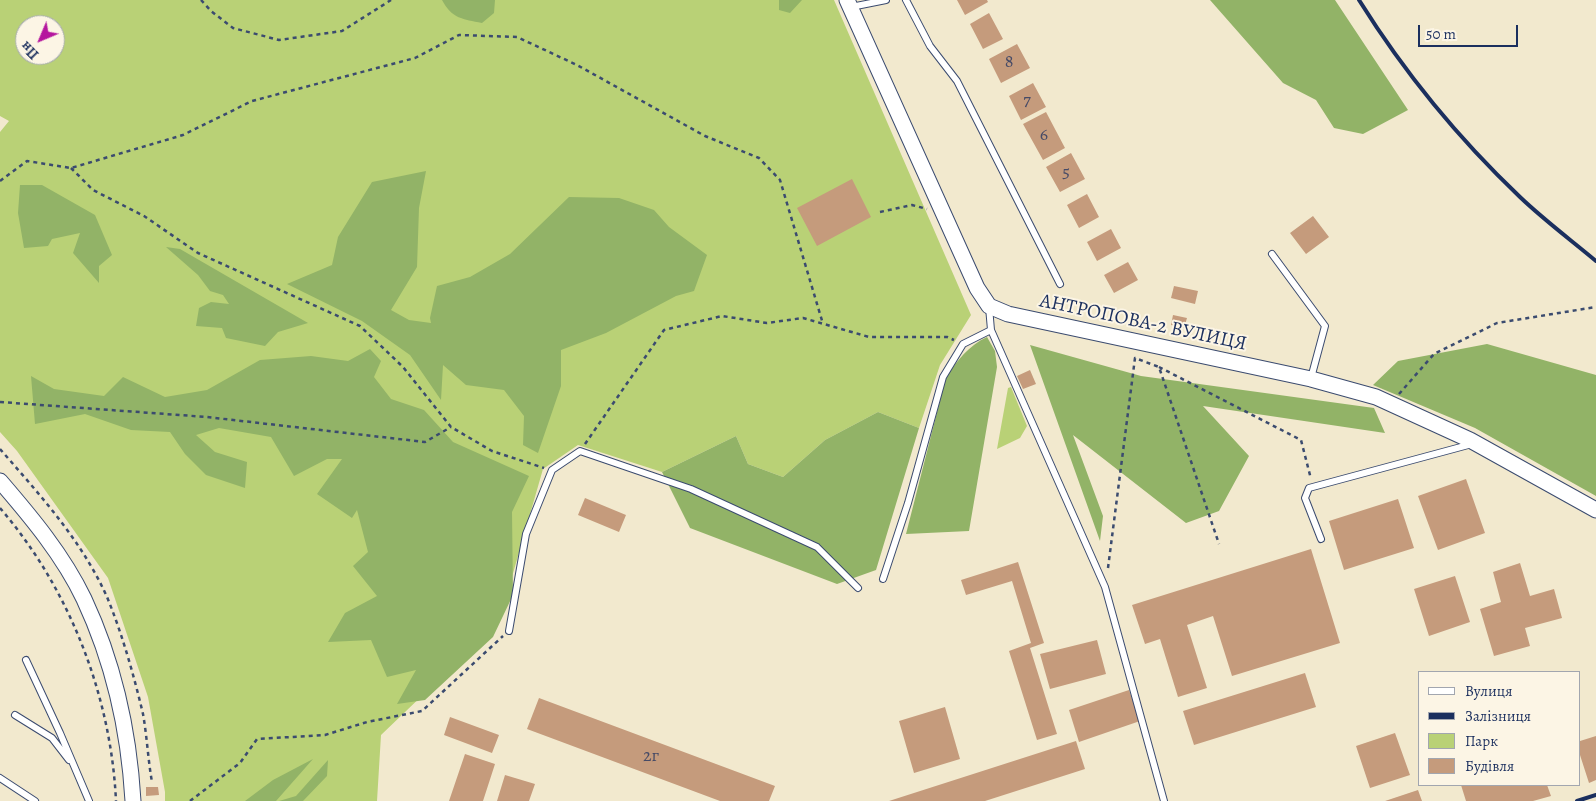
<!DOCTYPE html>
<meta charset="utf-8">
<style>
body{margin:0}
#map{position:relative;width:1596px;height:801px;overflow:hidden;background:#f2e9ce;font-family:Alegreya,serif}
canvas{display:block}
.legend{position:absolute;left:1418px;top:671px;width:162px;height:115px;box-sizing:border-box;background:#fcf5e5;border:1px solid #a2a6af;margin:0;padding:6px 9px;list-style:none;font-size:15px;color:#1b2f5e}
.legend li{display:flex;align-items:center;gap:10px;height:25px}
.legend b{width:25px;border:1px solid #a2a6af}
.north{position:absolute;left:15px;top:15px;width:50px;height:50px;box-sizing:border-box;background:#fcf5e5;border:1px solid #a2a6af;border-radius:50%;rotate:225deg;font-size:14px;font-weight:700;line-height:20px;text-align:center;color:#1b2f5e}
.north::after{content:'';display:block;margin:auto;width:18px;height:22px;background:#b5179e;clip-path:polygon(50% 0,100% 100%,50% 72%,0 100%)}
.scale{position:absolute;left:1418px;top:25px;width:100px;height:22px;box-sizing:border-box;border:2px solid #1b2f5e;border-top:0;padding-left:6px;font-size:15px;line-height:18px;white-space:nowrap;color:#1b2f5e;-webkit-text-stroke:4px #fcf5e5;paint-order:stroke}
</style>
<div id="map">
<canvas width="1596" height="801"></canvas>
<ul class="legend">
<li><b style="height:6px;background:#fff"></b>Вулиця</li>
<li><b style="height:6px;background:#1b2f5e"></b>Залізниця</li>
<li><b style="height:14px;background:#b9d176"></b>Парк</li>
<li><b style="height:14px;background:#c59b7c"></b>Будівля</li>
</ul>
<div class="north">Пн</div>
<div class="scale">50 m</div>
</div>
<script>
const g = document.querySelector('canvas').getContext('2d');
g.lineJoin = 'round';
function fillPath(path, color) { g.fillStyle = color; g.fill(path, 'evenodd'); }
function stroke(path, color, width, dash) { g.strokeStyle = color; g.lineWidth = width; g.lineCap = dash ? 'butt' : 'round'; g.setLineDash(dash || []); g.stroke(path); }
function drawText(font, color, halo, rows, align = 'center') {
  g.font = font + ' Alegreya,serif'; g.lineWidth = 4; g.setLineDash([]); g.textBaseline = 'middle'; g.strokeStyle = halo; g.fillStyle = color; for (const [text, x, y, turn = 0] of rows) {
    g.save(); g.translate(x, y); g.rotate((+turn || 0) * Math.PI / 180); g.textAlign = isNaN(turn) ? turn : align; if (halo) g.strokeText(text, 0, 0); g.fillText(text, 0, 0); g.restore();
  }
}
fillPath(new Path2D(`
 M0,0h834l137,315 -31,50 -21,63 -41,-16 -53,28 -42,37 -35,-13 -12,-28 -74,36 -84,-27 -35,24 -44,153 -118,113 -4,66h-212v-9l-17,-95 -40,-119 -91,-127 -17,-19v-300l9,-11 -9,-5zM25,25h30v30h-30z
 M1011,387l16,39 -7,12 -23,11 11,-61z`), '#b9d176');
fillPath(new Path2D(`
 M442,0h53l-1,13 -12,10c-19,-4 -30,-4 -40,-23z
 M779,0h23l-12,13 -11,-3z
 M1210,0h125l73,110 -45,24 -29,-6 -18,-28 -33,-17z
 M426,171l-7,37 -2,59 -26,43 18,10 22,3 -1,-5 7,-32 33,-9 40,-23 59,-57 50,1 35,12 15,17 38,28 -13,36 -18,5 -70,37 -45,17v36l-23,67 -15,-8 1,-29 -20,-26 -38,-5 -23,-20 -2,35 -31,-45 -48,-34 -75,-37 45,-19 6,-28 34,-55z
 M20,185h22l53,30 17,40 -13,11v17l-26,-30 7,-20 -28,6 -4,7 -24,2 -6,-35z
 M166,247l14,2 128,74 -30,9 -13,14 -39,-8 -4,-10 -26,-2 3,-18 12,-6 18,2 -6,-9 -13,-4 -12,-16z
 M987,337l8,14 2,16 -28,164 -63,3 40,-157c12,-17 22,-31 41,-40z
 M1487,344l109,31v121l-121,-68 -102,-43 25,-24z
 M1030,345l111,31 233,32 11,25 -182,-27 46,50 -30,55 -33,12 -113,-88 30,81 -3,25z
 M370,349l11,12 -7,16 17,22 33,11 29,32 76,34 -17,36 1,83 -20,42 -68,63 -28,4 19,-34 -29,7 -16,-37 -43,2 17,-29 32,-17 -24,-30 15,-14 -11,-42 -5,8 -35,-24 25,-35h-15l-33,17 -23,-39 -52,-9 -23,7 19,17 32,10 -2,26 -39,-13 -21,-21 -15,-22 -39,-2 -46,-16 -50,10 -4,-48 23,13 50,7 19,-19 42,20 42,-7 53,-30 51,-4 37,5z
 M878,412l41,16 -43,142 -39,14 -147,-56 -28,-56 74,-36 12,28 35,13 42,-37z
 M313,759l-37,42h-31l28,-21z
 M328,760l-1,16 -24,25h-24l17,-5z`), '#92b367');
fillPath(new Path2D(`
 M957,0h30l1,2 -23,13z
 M989,13l14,26 -20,10 -13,-25z
 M1017,44l13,24 -29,15 -12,-24z
 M1033,83l13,24 -25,13 -12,-24z
 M1046,112l19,36 -22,12 -20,-36z
 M1071,153l14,26 -25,13 -14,-25z
 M852,179l19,38 -54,29 -20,-38z
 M1087,194l12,23 -20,11 -12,-23z
 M1313,216l16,21 -23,17 -16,-21z
 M1111,229l10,19 -24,13 -10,-19z
 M1128,262l10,18 -24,13 -10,-18z
 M1174,286l24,5 -3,13 -24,-6z
 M1173,315l14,3 -3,10 -13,-3z
 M1030,370l6,14 -13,5 -6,-13z
 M1466,479l19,54 -47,17 -20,-54z
 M585,498l41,17 -7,17 -41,-17z
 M1398,499l16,49 -70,22 -15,-49z
 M1311,549l29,94 -108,33 -19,-60 -26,9 20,63 -29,9 -18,-58 -15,5 -13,-39z
 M1018,562l26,81 -14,5 27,86 -20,6 -28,-89 22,-8 -19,-62 -46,14 -5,-15z
 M1520,563l10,33 24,-7 8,29 -37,10 5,18 -36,10 -14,-47 21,-7 -8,-30z
 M1455,576l15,46 -41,14 -15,-47z
 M1097,640l9,34 -56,15 -10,-35z
 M1305,673l11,34 -122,38 -11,-34z
 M1129,690l11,31 -61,21 -10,-32z
 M539,698l236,88 -6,15h-49l-193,-72z
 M945,707l15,52 -46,14 -15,-52z
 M450,717l49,18 -7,18 -48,-18z
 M1395,733l15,42 -40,13 -14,-42z
 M1596,736v44l-7,3 -9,-28v-14z
 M1076,741l9,28 -100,32h-96z
 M465,754l30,10 -12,37h-34z
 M505,775l30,9 -6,17h-32z
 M1461,785h86l4,11 -18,5h-67z
 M146,787h12l1,8 -13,1z
 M1418,790l4,11h-37z`), '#c59b7c');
const service = new Path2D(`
 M906,0l24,46 27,35 103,203
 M851,7l35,-7
 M1272,254l53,72 -14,52
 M989,307l2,23 114,257 59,214
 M1321,539l-16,-41 4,-10 163,-44
 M883,579l25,-76 35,-126 20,-33 28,-14
 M509,631l17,-97 26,-64 28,-19 111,38 126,58 41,41
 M26,660l34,73 29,68
 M15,715l37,23 17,22
 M0,778l35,23`);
const tertiary = new Path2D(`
 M847,0l130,288 12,18 19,8 303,65 65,18 94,43 126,70
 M0,481c31,36 63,74 84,118 29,62 45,133 49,202`);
stroke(service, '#3b4b6f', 8);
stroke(tertiary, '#3b4b6f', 17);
stroke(new Path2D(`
 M201,0l10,11 22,17 46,12 63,-9 49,-31
 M71,168l22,22 51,26 54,37 162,73 43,41 48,60 41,24 52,17
 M0,181l27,-20 44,7 112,-33 69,-34 163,-43 44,-23 58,2 60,28 128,71 54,22 21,22 43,144
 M880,212l32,-7 15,4
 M1159,367l142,73 10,39
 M1399,394l35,-40 63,-31 99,-16
 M0,402l207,15 218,25 26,-15
 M585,444l79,-114 58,-14 45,7 36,-5 66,19h78l7,3
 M0,449c40,46 82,92 107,148 15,36 27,79 36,117 4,22 5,46 9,68
 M0,508c69,80 111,187 116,293
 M1108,568l27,-210 24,9 60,177
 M190,801l50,-38 17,-24 68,-4 42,-13 55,-11 81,-75`), '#3b4b6f', 2.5, [4, 4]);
stroke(service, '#fff', 6);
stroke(tertiary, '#fff', 15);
stroke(new Path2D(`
 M1359,0c45,72 100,139 161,197 24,23 51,43 76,64
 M1577,801l19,-6`), '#1b2f5e', 4);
drawText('18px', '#464a66', null, [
 ["8",1009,63],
 ["7",1027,101],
 ["6",1044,136],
 ["5",1066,173],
 ["2г",651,757]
]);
drawText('20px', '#1b2f5e', '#fcf5e5', [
 ["АНТРОПОВА-2 ВУЛИЦЯ",1143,323,12]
]);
</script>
